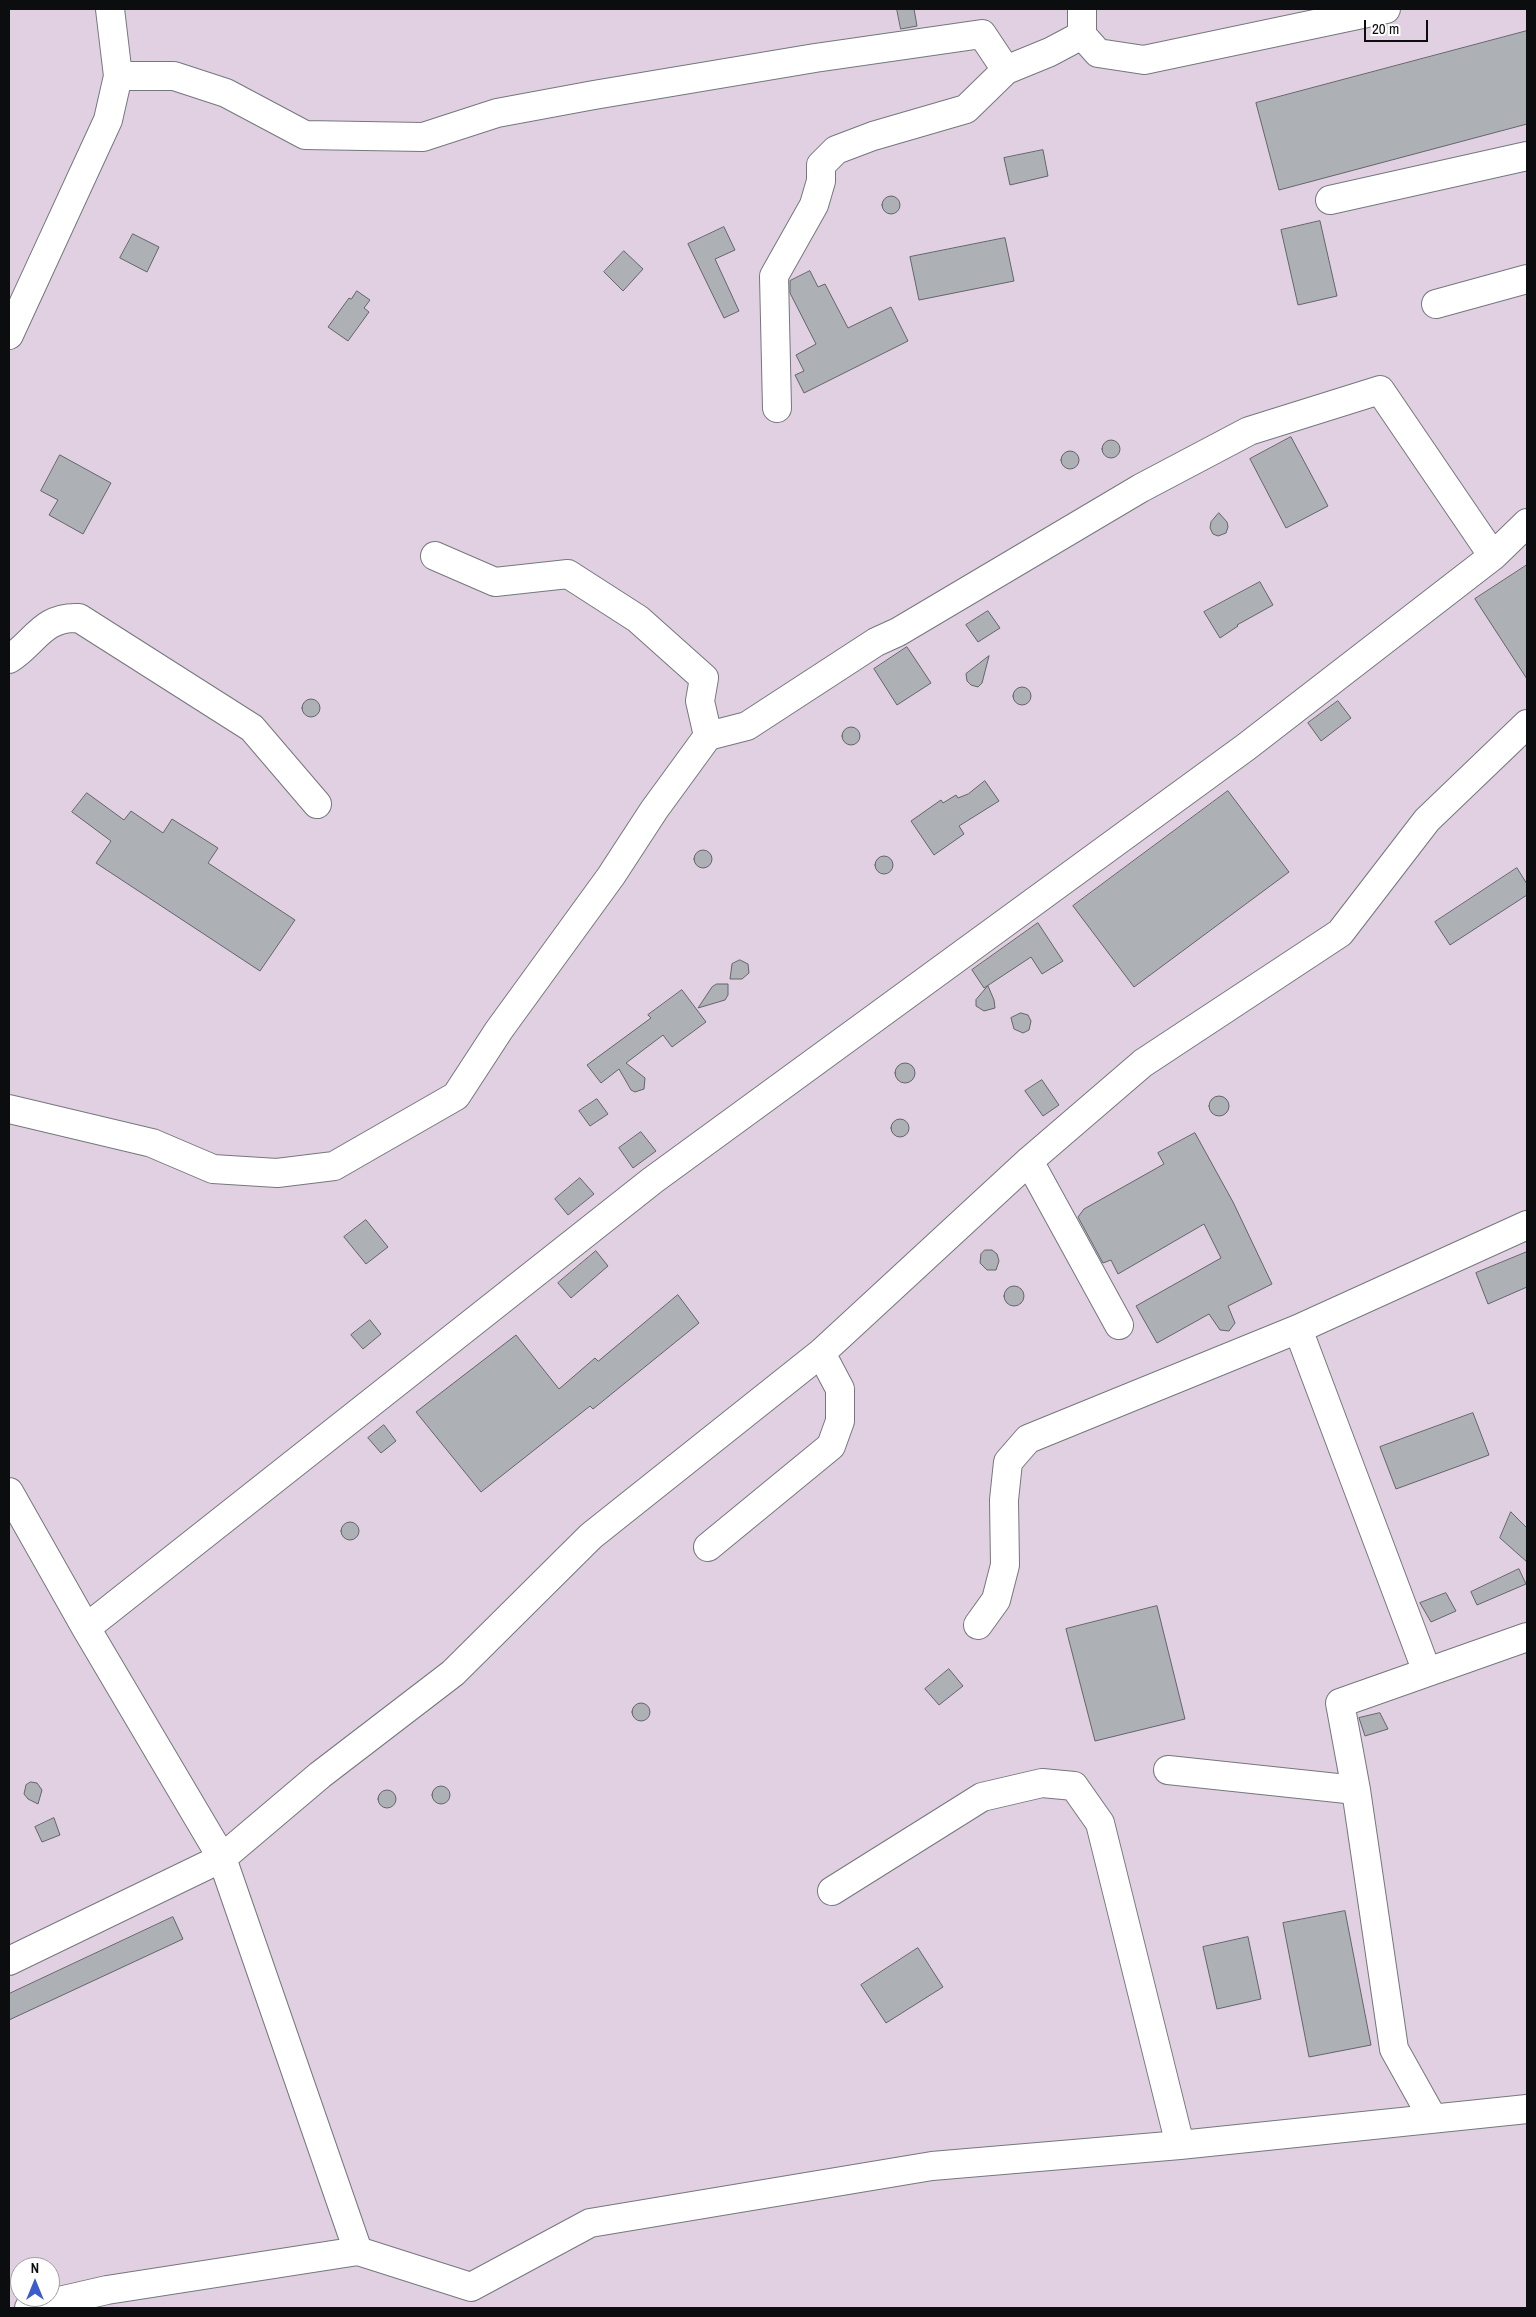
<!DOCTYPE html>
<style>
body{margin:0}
#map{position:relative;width:1536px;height:2317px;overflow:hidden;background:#dde1e5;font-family:"Archivo Narrow",sans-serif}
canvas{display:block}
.frame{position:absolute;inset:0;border:10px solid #0c0d0e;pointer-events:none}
.north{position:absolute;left:10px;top:2257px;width:50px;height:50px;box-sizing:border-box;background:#fff;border:1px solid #9e9e9f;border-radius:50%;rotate:0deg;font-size:14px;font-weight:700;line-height:20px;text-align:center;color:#0c0d0e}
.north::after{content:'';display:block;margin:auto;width:18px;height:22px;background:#3c5cce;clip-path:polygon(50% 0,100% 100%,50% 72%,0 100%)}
.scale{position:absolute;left:1364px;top:20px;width:64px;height:22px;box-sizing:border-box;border:2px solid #0c0d0e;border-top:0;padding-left:6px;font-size:15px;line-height:18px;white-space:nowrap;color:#0c0d0e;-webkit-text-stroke:4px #fff;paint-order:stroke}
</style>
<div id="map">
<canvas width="1536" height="2317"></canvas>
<div class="frame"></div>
<div class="north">N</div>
<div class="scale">20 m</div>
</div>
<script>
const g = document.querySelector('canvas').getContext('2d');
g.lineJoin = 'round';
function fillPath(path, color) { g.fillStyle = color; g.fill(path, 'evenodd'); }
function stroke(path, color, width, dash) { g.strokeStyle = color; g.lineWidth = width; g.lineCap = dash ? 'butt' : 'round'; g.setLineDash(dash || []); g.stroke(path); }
fillPath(new Path2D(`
 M9,9h1518v2299h-1518zM20,2267h30v30h-30z`), '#e1d0e2');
const building = new Path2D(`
 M897,9h17l3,17 -16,3z
 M1527,31v93l-248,66 -23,-87z
 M1043,150l5,26 -38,9 -6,-27z
 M882 205a9 9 0 1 1 18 0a9 9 0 1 1-18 0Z
 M1320,221l17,75 -39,9 -17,-75z
 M724,227l11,23 -20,9 24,52 -15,7 -36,-74z
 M133,234l26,13 -12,25 -27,-14z
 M1005,238l9,43 -95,19 -9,-43z
 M624,251l19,18 -20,22 -19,-19z
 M810,271l8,16 7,-3 23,44 43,-21 17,34 -104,52 -9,-18 9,-4 -8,-16 20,-11 -26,-51v-12z
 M357,291l13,9 -6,8 5,4 -21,29 -20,-14 21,-29 2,1z
 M1291,437l37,69 -42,22 -36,-69z
 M1102 449a9 9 0 1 1 18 0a9 9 0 1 1-18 0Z
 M1061 460a9 9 0 1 1 18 0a9 9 0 1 1-18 0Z
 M60,455l51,28 -28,51 -34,-19 9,-15 -17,-9z
 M1219,513l8,9 1,5 -2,6 -8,3 -5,-2 -3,-6 1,-6z
 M1527,565v114l-52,-80z
 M1260,582l13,23 -36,20 1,1 -18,12 -16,-26z
 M988,611l12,17 -22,14 -12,-17z
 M907,647l24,36 -34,22 -23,-36z
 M989,656l-7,27 -4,4 -7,-2 -4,-4 -1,-7z
 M1013 696a9 9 0 1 1 18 0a9 9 0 1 1-18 0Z
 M302 708a9 9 0 1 1 18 0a9 9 0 1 1-18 0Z
 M1338,701l13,17 -30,23 -13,-18z
 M842 736a9 9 0 1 1 18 0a9 9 0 1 1-18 0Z
 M985,781l14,20 -40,25 5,8 -30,21 -23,-34 30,-21 2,3 13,-8 2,3 10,-4z
 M1228,791l61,81 -155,115 -61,-81z
 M87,793l37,27 7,-9 32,22 9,-14 46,29 -10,15 87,57 -35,51 -164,-108 15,-22 -39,-29z
 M694 859a9 9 0 1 1 18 0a9 9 0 1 1-18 0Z
 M875 865a9 9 0 1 1 18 0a9 9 0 1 1-18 0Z
 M1517,868l10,16v11l-77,50 -15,-23z
 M1038,923l25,38 -21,13 -11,-17 -47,31 -12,-18z
 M740,960l8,4 1,9 -7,6h-12l2,-15z
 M717,984h11v11l-3,5 -27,8 14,-21z
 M988,986l6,14 1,8 -11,3 -8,-5v-6z
 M682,990l24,32 -34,25 -9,-12 -37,28 19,15 -1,11 -9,3 -4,-2 -12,-21 -18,14 -14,-18 64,-47 -3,-3z
 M1021,1013l7,2 3,6 -2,9 -6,3 -9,-4 -3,-11z
 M895 1073a10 10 0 1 1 20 0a10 10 0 1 1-20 0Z
 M1042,1080l17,25 -16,11 -18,-25z
 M1209 1106a10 10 0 1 1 20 0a10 10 0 1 1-20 0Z
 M597,1099l11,15 -18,12 -11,-15z
 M891 1128a9 9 0 1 1 18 0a9 9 0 1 1-18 0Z
 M641,1132l15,19 -23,17 -14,-20z
 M1195,1133l38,69 39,82 -44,22 7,17 -6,8 -9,-1 -11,-16 -52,29 -21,-37 85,-48 -17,-34 -86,50 -7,-14 -8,3 -25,-46 6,-8 80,-45 -6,-11z
 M580,1178l14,16 -26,21 -13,-16z
 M366,1220l22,27 -22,17 -22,-27z
 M985,1250h7l5,4 2,7 -3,9h-9l-7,-7 1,-9z
 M596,1251l12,15 -37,32 -13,-15z
 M1527,1252v35l-39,17 -12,-31z
 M1004 1296a10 10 0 1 1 20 0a10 10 0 1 1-20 0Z
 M678,1295l21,28 -106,86 -3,-3 -109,86 -65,-80 100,-77 43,54 36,-31 3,3z
 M370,1320l11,14 -18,15 -12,-14z
 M1473,1413l16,42 -93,34 -16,-42z
 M384,1425l12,16 -15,12 -13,-15z
 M1511,1512l16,16v34l-27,-24z
 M341 1531a9 9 0 1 1 18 0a9 9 0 1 1-18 0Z
 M1519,1569l7,15 -49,21 -6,-13z
 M1446,1593l10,18 -25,11 -11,-19z
 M1157,1606l28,113 -90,22 -29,-112z
 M949,1669l14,17 -24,19 -14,-16z
 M632 1712a9 9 0 1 1 18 0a9 9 0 1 1-18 0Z
 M1380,1713l8,16 -23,7 -6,-18z
 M31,1782l6,1 5,7 -4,14 -10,-5 -4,-5 2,-9z
 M432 1795a9 9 0 1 1 18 0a9 9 0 1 1-18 0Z
 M378 1799a9 9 0 1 1 18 0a9 9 0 1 1-18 0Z
 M54,1818l6,17 -18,7 -7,-15z
 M1345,1911l26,134 -62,12 -26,-134z
 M173,1917l10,22 -174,81v-26z
 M1248,1937l13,62 -44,10 -14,-62z
 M918,1948l25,39 -57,36 -25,-38z`);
fillPath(building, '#adb0b5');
stroke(building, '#63666b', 1);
const minor = new Path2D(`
 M1082,9v26l16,18 46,7 242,-51
 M118,76h56l52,17 79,42 118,2 74,-24 97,-18 221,-37 167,-24 24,36 44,-18 32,-17
 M1330,200l197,-44
 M1436,304l91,-25
 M9,335l99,-215 10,-44 -8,-67
 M777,408l-3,-132 40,-71 7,-24v-16l15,-15 37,-14 93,-27 40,-39
 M435,556l60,26 73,-8 70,45 66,59 -4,23 8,35
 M9,659c26,-16 33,-43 70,-41l173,110 65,76
 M9,1109l143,34 61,26 64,4 57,-7 122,-70 43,-66 112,-154 43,-66 54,-74 39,-10 129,-84 22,-10 243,-144 108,-57 131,-41 113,166
 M1029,1161l90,164
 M1298,1329l129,343
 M9,1492l77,136 136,230 136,393
 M708,1547l123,-101 9,-25v-32l-19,-36
 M978,1625l18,-25 9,-35 -1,-65 4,-38 20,-23 270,-110 229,-104
 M86,1628l567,-448 593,-433 247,-191 34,-33
 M1168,1770l188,20
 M832,1891l150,-94 60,-14 32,3 26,37 80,322
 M9,1961l213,-103 98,-83 133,-102 138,-137 230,-183 208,-192 114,-98 197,-130 87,-113 100,-96
 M1432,2117l-38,-68 -38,-259 -16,-87 187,-66
 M29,2308l78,-18 251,-39 113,36 119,-64 342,-57 248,-21 347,-36`);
stroke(minor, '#74787c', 30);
stroke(minor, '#fff', 28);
</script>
